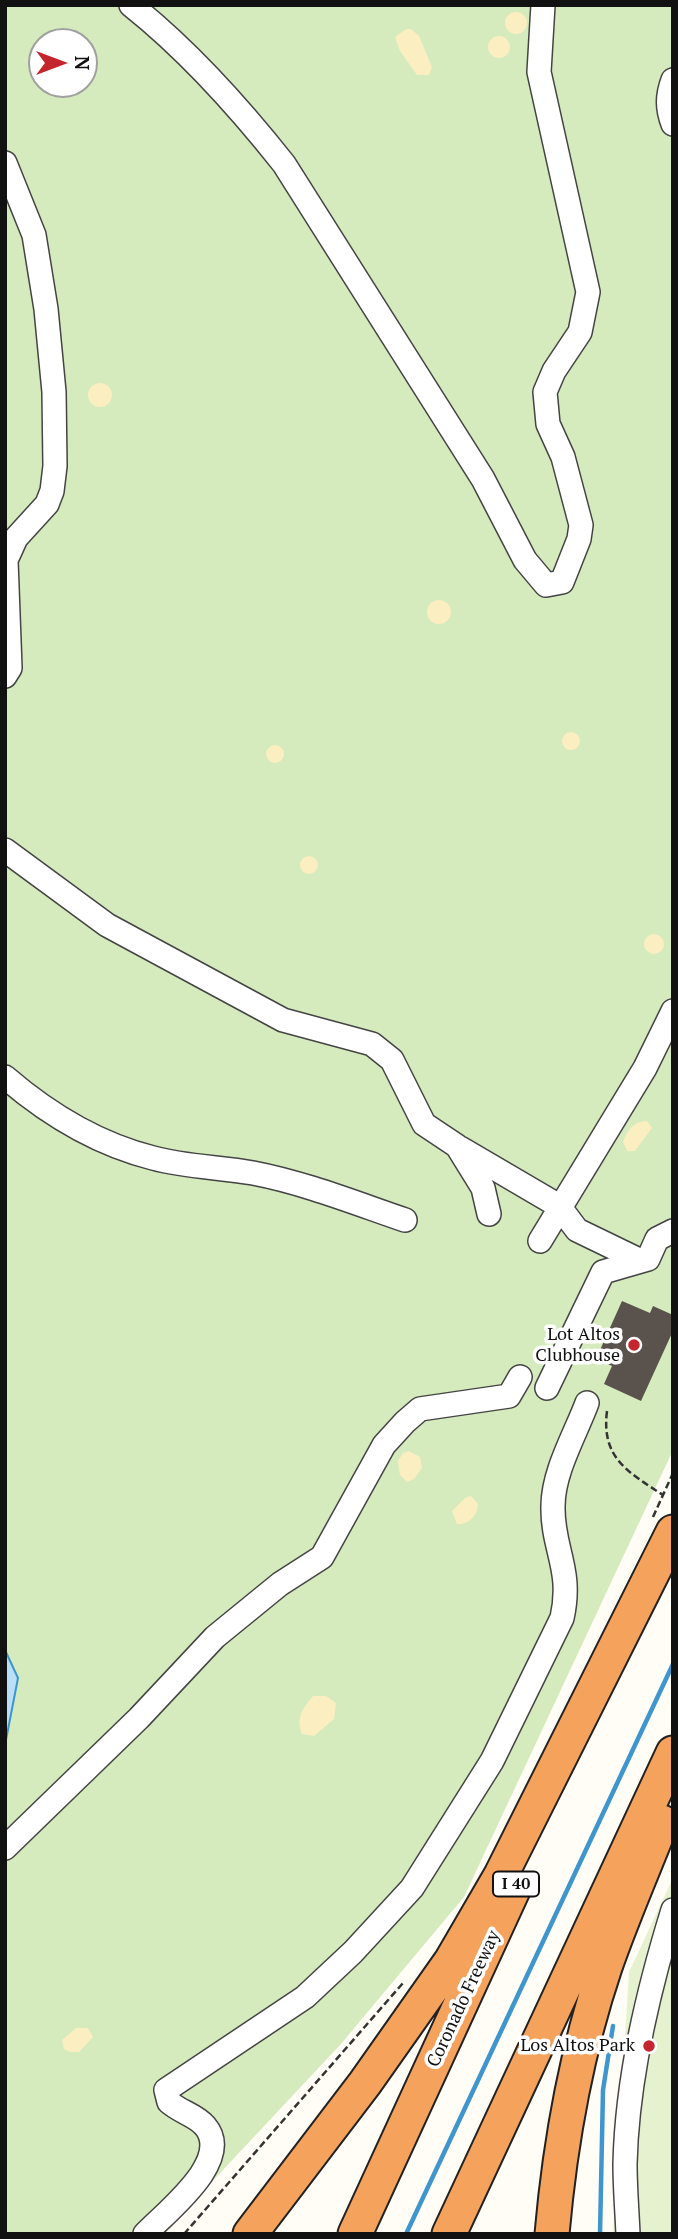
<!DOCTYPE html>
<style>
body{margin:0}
#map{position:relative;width:678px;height:2239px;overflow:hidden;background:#fffdf5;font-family:"PT Serif",serif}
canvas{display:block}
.frame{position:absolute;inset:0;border:7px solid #111;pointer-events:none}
.north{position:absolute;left:28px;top:28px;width:70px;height:70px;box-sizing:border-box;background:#fff;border:2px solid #a0a0a0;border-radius:50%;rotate:90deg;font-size:19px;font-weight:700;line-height:28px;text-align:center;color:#111}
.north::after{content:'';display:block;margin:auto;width:24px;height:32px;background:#c4262e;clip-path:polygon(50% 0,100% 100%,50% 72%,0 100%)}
</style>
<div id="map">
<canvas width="678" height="2239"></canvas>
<div class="frame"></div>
<div class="north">N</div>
</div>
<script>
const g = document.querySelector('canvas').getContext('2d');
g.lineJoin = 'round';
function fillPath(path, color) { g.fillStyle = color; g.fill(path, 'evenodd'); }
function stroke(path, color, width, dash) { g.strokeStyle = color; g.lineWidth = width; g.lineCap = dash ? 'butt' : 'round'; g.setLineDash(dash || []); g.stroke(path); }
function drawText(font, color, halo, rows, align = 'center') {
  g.font = font + ' "PT Serif",serif'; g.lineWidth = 7; g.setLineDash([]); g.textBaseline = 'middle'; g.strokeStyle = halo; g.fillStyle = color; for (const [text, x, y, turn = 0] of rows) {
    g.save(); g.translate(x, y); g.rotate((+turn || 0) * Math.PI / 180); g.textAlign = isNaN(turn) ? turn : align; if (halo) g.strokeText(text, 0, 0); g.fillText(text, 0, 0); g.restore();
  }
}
fillPath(new Path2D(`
 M5,5h668v1445l-209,447 -124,148 -177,189h-158zM42,42h42v42h-42z`), '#d5ebbd');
fillPath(new Path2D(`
 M505 23a11 11 0 1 1 22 0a11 11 0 1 1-22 0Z
 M406,29h5l8,7 13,31 -3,8h-12l-17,-24 -5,-14z
 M488 47a11 11 0 1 1 22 0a11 11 0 1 1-22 0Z
 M88 395a12 12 0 1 1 24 0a12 12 0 1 1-24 0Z
 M427 612a12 12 0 1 1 24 0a12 12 0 1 1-24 0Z
 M562 741a9 9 0 1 1 18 0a9 9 0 1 1-18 0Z
 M266 754a9 9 0 1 1 18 0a9 9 0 1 1-18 0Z
 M300 865a9 9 0 1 1 18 0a9 9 0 1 1-18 0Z
 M644 944a10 10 0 1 1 20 0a10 10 0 1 1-20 0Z
 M647,1121l5,7 -17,23h-8l-4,-9c4,-12 11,-21 24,-21z
 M409,1451l11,6 2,11 -8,11 -7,3 -7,-7 -2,-14 5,-8z
 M471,1496l7,8c0,12 -10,21 -21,20l-5,-13 13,-13z
 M313,1696h13l10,7 -2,16 -20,17 -12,-2c-6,-16 0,-25 11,-38z
 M76,2028h12l5,9 -14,15h-9l-6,-3 -2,-9z`), '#fbeec1');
fillPath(new Path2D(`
 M673,1878v356h-60l16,-262z`), '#e6f2cf');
const water = new Path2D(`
 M5,1650l13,28 -13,67z`);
fillPath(water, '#b9e0f7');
stroke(water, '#3f96cf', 2);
stroke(new Path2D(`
 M406,2234l267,-570
 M600,2234l3,-144 10,-64`), '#3f96cf', 4.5);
fillPath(new Path2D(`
 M622,1301l28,12 3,-7 20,9v16l-32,70 -37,-17 8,-18 -16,-7z`), '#5a524d');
const minor = new Path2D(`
 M131,5c58,46 107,101 153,159l199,315 42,81 21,25 16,-3 17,-43 2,-14 -18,-68 -15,-33 -3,-32 9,-21 26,-39 8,-40 -49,-220 4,-67
 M673,80c-6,16 -6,28 0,44
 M5,163l29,72 12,74 8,83 1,74 -3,25 -5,13 -31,34 -10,22 4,108 -5,8
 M5,850l102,75 176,95 89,24 20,16 32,64 33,22 26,42 6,26
 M5,1077c43,37 92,67 148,81 33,9 67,9 100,15 52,10 102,30 152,47
 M460,1148l99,58 18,24 64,31
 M540,1241l105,-173 28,-57
 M547,1388l56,-116 45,-13 9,-20 16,-8
 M5,1848l134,-130 76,-81 65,-53 42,-27 62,-112 21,-23 15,-13 89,-13 11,-19
 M145,2234c22,-23 89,-74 60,-108 -9,-11 -25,-14 -36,-24l-3,-12 139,-93 48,-45 59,-64 80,-127 70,-143c11,-49 -10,-69 -9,-112 0,-34 22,-71 34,-103
 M628,2234c-1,-23 -3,-47 -3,-70 2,-86 23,-173 48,-254`);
const highway = new Path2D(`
 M250,2234l115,-151 86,-122 50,-86 172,-343
 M355,2234l158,-344
 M449,2234l224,-481
 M552,2234c8,-91 24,-181 53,-267 17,-49 38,-97 57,-145`);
stroke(minor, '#444', 26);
stroke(highway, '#222', 37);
stroke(new Path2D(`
 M607,1411c-6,47 21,61 56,84
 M653,1517l20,-44
 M184,2234l219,-251`), '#333', 2.5, [7, 3.5]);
stroke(minor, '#fff', 23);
stroke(highway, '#f5a25d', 33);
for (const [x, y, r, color] of [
 [634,1345,7,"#c4262e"],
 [649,2046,7,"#c4262e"]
]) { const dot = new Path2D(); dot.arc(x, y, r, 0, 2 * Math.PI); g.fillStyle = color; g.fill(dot); stroke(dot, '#fff', 2.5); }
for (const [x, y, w] of [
 [516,1884,46]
]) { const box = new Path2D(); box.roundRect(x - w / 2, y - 12.5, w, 25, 5); g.fillStyle = '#fff'; g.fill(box); stroke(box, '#111', 2); }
drawText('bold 16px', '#111', null, [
 ["I 40",516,1884]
]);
drawText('18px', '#111', '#fff', [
 ["Lot Altos",620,1335],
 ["Clubhouse",620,1356],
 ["Los Altos Park",635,2046]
], 'right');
drawText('18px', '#111', '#fff', [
 ["Coronado Freeway",464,1999,-65]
]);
</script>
